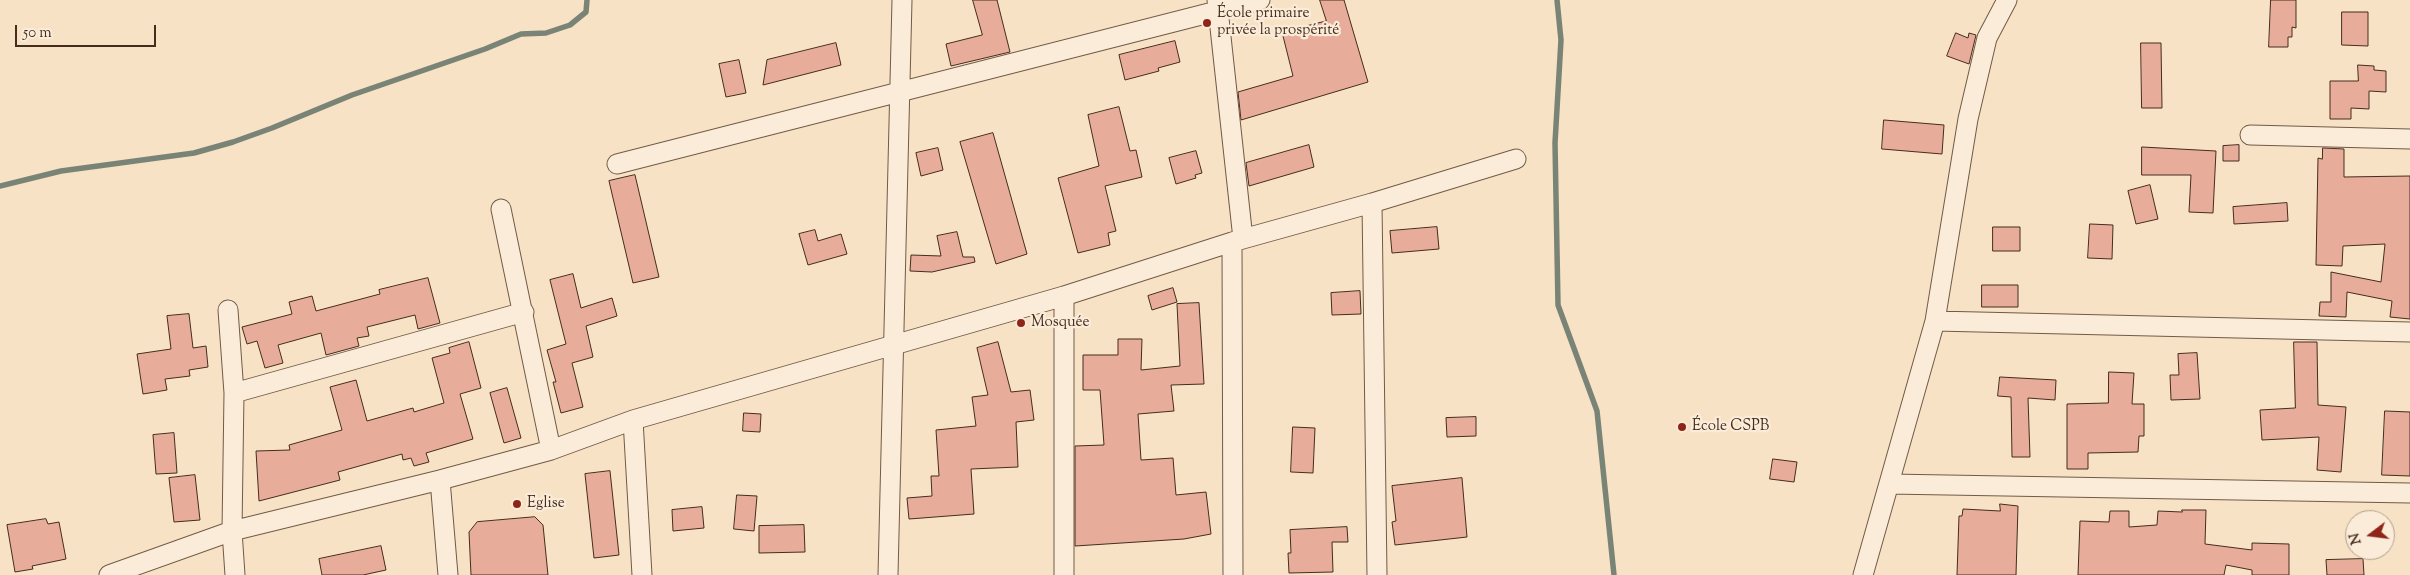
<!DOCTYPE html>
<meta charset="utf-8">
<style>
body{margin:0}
#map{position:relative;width:2410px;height:575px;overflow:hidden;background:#f7e2c5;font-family:"Sorts Mill Goudy",serif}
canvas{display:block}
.north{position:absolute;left:2345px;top:510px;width:50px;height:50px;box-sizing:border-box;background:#faecd9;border:1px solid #b29f8d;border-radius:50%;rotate:255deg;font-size:14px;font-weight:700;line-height:20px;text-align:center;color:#452c1c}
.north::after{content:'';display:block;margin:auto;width:18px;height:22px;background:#8f2418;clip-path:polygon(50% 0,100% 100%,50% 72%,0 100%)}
.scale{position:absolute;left:15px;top:25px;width:141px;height:22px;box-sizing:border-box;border:2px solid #452c1c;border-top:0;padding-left:6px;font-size:15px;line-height:18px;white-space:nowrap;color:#452c1c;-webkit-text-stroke:4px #faecd9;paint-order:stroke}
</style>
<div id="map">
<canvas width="2410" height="575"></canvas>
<div class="north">N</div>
<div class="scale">50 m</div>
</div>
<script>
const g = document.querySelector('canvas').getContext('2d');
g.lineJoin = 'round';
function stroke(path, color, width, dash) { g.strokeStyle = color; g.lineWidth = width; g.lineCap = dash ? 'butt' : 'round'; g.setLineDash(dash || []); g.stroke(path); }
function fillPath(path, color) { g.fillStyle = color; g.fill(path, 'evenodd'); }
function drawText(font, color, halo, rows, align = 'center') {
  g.font = font + ' "Sorts Mill Goudy",serif'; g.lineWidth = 4.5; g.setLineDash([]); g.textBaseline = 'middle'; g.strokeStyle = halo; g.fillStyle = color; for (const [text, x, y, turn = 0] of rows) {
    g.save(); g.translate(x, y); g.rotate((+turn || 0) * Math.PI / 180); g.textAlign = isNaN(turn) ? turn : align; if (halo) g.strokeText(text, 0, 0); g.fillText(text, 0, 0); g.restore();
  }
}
stroke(new Path2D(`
 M1557,0l4,40 -6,103 3,162 39,106 17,164
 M0,186l61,-15 133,-18 39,-11 39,-14 80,-33 133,-46 36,-15 25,-1 24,-8 16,-13 1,-12`), '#7a8476', 5.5);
const building = new Path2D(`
 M973,0h24l13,52 -59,14 -5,-22 36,-9z
 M1320,0h24l24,82 -127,38 -3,-28 55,-16 -11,-44 44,-11z
 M2271,0h25v28l-4,-1v10h-4v10h-19z
 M2342,12h26v34l-26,-1z
 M1956,33l12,5 1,-5 7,2 -7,29 -22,-8z
 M1175,41l5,21 -22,6 1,3 -34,9 -6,-25z
 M836,43l5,22 -78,20 4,-25z
 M2141,43h20l1,65h-20z
 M739,60l7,33 -20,4 -7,-33z
 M2358,65l16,1v4l12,1v21l-17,-1v18l-18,-1v11h-21v-38h28z
 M1119,107l11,44 6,-1 6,27 -37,9 11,45 -8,2 2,12 -32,8 -20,-75 41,-12 -11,-51z
 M1884,120l60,5 -2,29 -60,-5z
 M993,133l34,121 -31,10 -36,-122z
 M1309,145l5,22 -65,19 -3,-23z
 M2239,145v16h-16v-15z
 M2142,147l74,4 -3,62 -24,-1 2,-37h-49z
 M938,148l5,22 -22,6 -5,-23z
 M2323,148l21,1v28l66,-1v143l-20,-2 2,-16 -45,-9 -1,25 -27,-1 1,-14h11v-30l50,10 4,-38 -42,2 -1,20 -26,-1 2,-107 4,1z
 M1196,151l6,22 -7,2 1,3 -20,6 -7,-26z
 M635,175l24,102 -26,6 -24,-102z
 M2150,185l8,34 -22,5 -8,-33z
 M2287,203l1,18 -54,3 -1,-17z
 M2090,224l23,1 -1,34 -24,-1z
 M1437,227l2,22 -47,4 -2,-22z
 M1993,227h27v24h-27z
 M815,230l3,11 23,-7 6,20 -39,11 -9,-31z
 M957,232l6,25h11l1,5 -43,10 -22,-1 1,-16 30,1 -4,-20z
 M573,274l8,34 31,-10 5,18 -31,10 7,31 -21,6 11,44 -22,6 -8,-31h3l-9,-32 19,-6 -16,-64z
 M428,278l12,45 -22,6 -3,-14 -48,12 2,9 -12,2 2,8 -33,9 -5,-22 -43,12 5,18 -18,5 -8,-27 -10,3 -5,-17 50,-13 -3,-12 23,-6 4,15 64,-17 -1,-4z
 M1982,285h36v22h-36z
 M1173,288l4,14 -25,8 -4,-14z
 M1360,291l1,23 -29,1 -1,-22z
 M1199,303l5,81 -33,1 3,26 -36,3 3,46 32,-2 3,37 30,-3 5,42 -27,5 -109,7v-100l29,-1 -4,-55h-17v-35h35v-16h24l-1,31 39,-4 -3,-62z
 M189,314l4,34 13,-2 2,21 -19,3 1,6 -25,3 2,11 -24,4 -6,-40 34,-5 -4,-33z
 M469,342l12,46 -21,6 13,45 -47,14 3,9 -15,4 -3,-8 -8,2 -1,-6 -64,18 2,8 -81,21 -3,-50 34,-1 -1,-5 53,-15 -12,-43 26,-7 11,41 46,-13 1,4 30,-9 -12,-45 18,-5 -1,-5z
 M998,342l13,50 19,-2 4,30 -18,2 2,45 -47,2 3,45 -65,5 -2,-21 25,-2 -1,-20h8l-3,-46 40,-4 -4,-29 16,-2 -11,-47z
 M2294,342h23l1,63 28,2 -5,65 -24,-2 2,-33 -57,3 -2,-30 35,-2z
 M2197,353l3,46 -29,1 -1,-25h9l-1,-21z
 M2109,372l25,1 -2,31h12v32h-5l-1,16 -50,1v16h-21v-65l41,-1z
 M2000,377l56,3 -1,20 -27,-2 2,59h-18l-1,-60 -13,-1z
 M507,388l14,50 -17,5 -14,-50z
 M2385,411l25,1v64l-28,-1z
 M744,413l17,1 -1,18 -17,-1z
 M1476,417v19l-29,1 -1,-19z
 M1293,427l22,1 -2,45 -22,-1z
 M174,433l3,40 -21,1 -3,-39z
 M1773,459l24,3 -3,20 -24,-3z
 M610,471l9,84 -25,3 -9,-84z
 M195,475l5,45 -26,2 -5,-44z
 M1462,478l5,59 -72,8 -3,-23 4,-1 -4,-35z
 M737,495l20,1 -3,35 -20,-2z
 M2000,504l18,2 -2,69h-59l2,-59h3l1,-7 37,2z
 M702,507l2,21 -31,3 -1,-21z
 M2182,510h24l-1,34 47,6v-7l37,1v31h-37v-5l-26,-5 -2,10h-146l2,-54 29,1 1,-11h19v16l28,-2 1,-14 24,1z
 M535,517l8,8 5,50h-77l-2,-43 8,-10z
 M46,519l2,5 11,-2 7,37 -34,7 1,3 -18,3 -8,-47z
 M804,525l1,27 -46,1v-27z
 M1347,527l1,15h-16l1,30 -44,1 -1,-20h3l-1,-23z
 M381,546l5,24 -23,5h-41l-3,-16z
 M2363,559l1,16h-37l-1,-15z`);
fillPath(building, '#e8ac9b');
stroke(building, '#452c1c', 1);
const minor = new Path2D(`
 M1217,0l26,239
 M2250,135l160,4
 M617,164l643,-164
 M1372,203l5,372
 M501,209l50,241
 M1232,242l1,333
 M228,310l6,83 -2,138 3,44
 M1935,321l475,11
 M234,393l290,-81
 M633,420l9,155
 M440,480l8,95
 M1889,484l521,9
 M109,575l123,-44 208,-51 111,-30 82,-30 431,-124 168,-54 140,-39 144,-44
 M888,575l14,-575
 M1064,575v-279
 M1863,575l72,-254 33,-202 19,-81 20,-38`);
stroke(minor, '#725a46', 21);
stroke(minor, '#faecd9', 19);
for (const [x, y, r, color] of [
 [1207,23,5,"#8f2418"],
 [1021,323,5,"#8f2418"],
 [1682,427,5,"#8f2418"],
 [517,504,5,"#8f2418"]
]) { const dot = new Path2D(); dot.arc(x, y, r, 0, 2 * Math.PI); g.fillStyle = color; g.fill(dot); stroke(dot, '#faecd9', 2); }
drawText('15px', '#452c1c', '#faecd9', [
 ["École primaire",1217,14],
 ["privée la prospérité",1217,31],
 ["Mosquée",1031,323],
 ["École CSPB",1692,427],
 ["Eglise",527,504]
], 'left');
</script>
